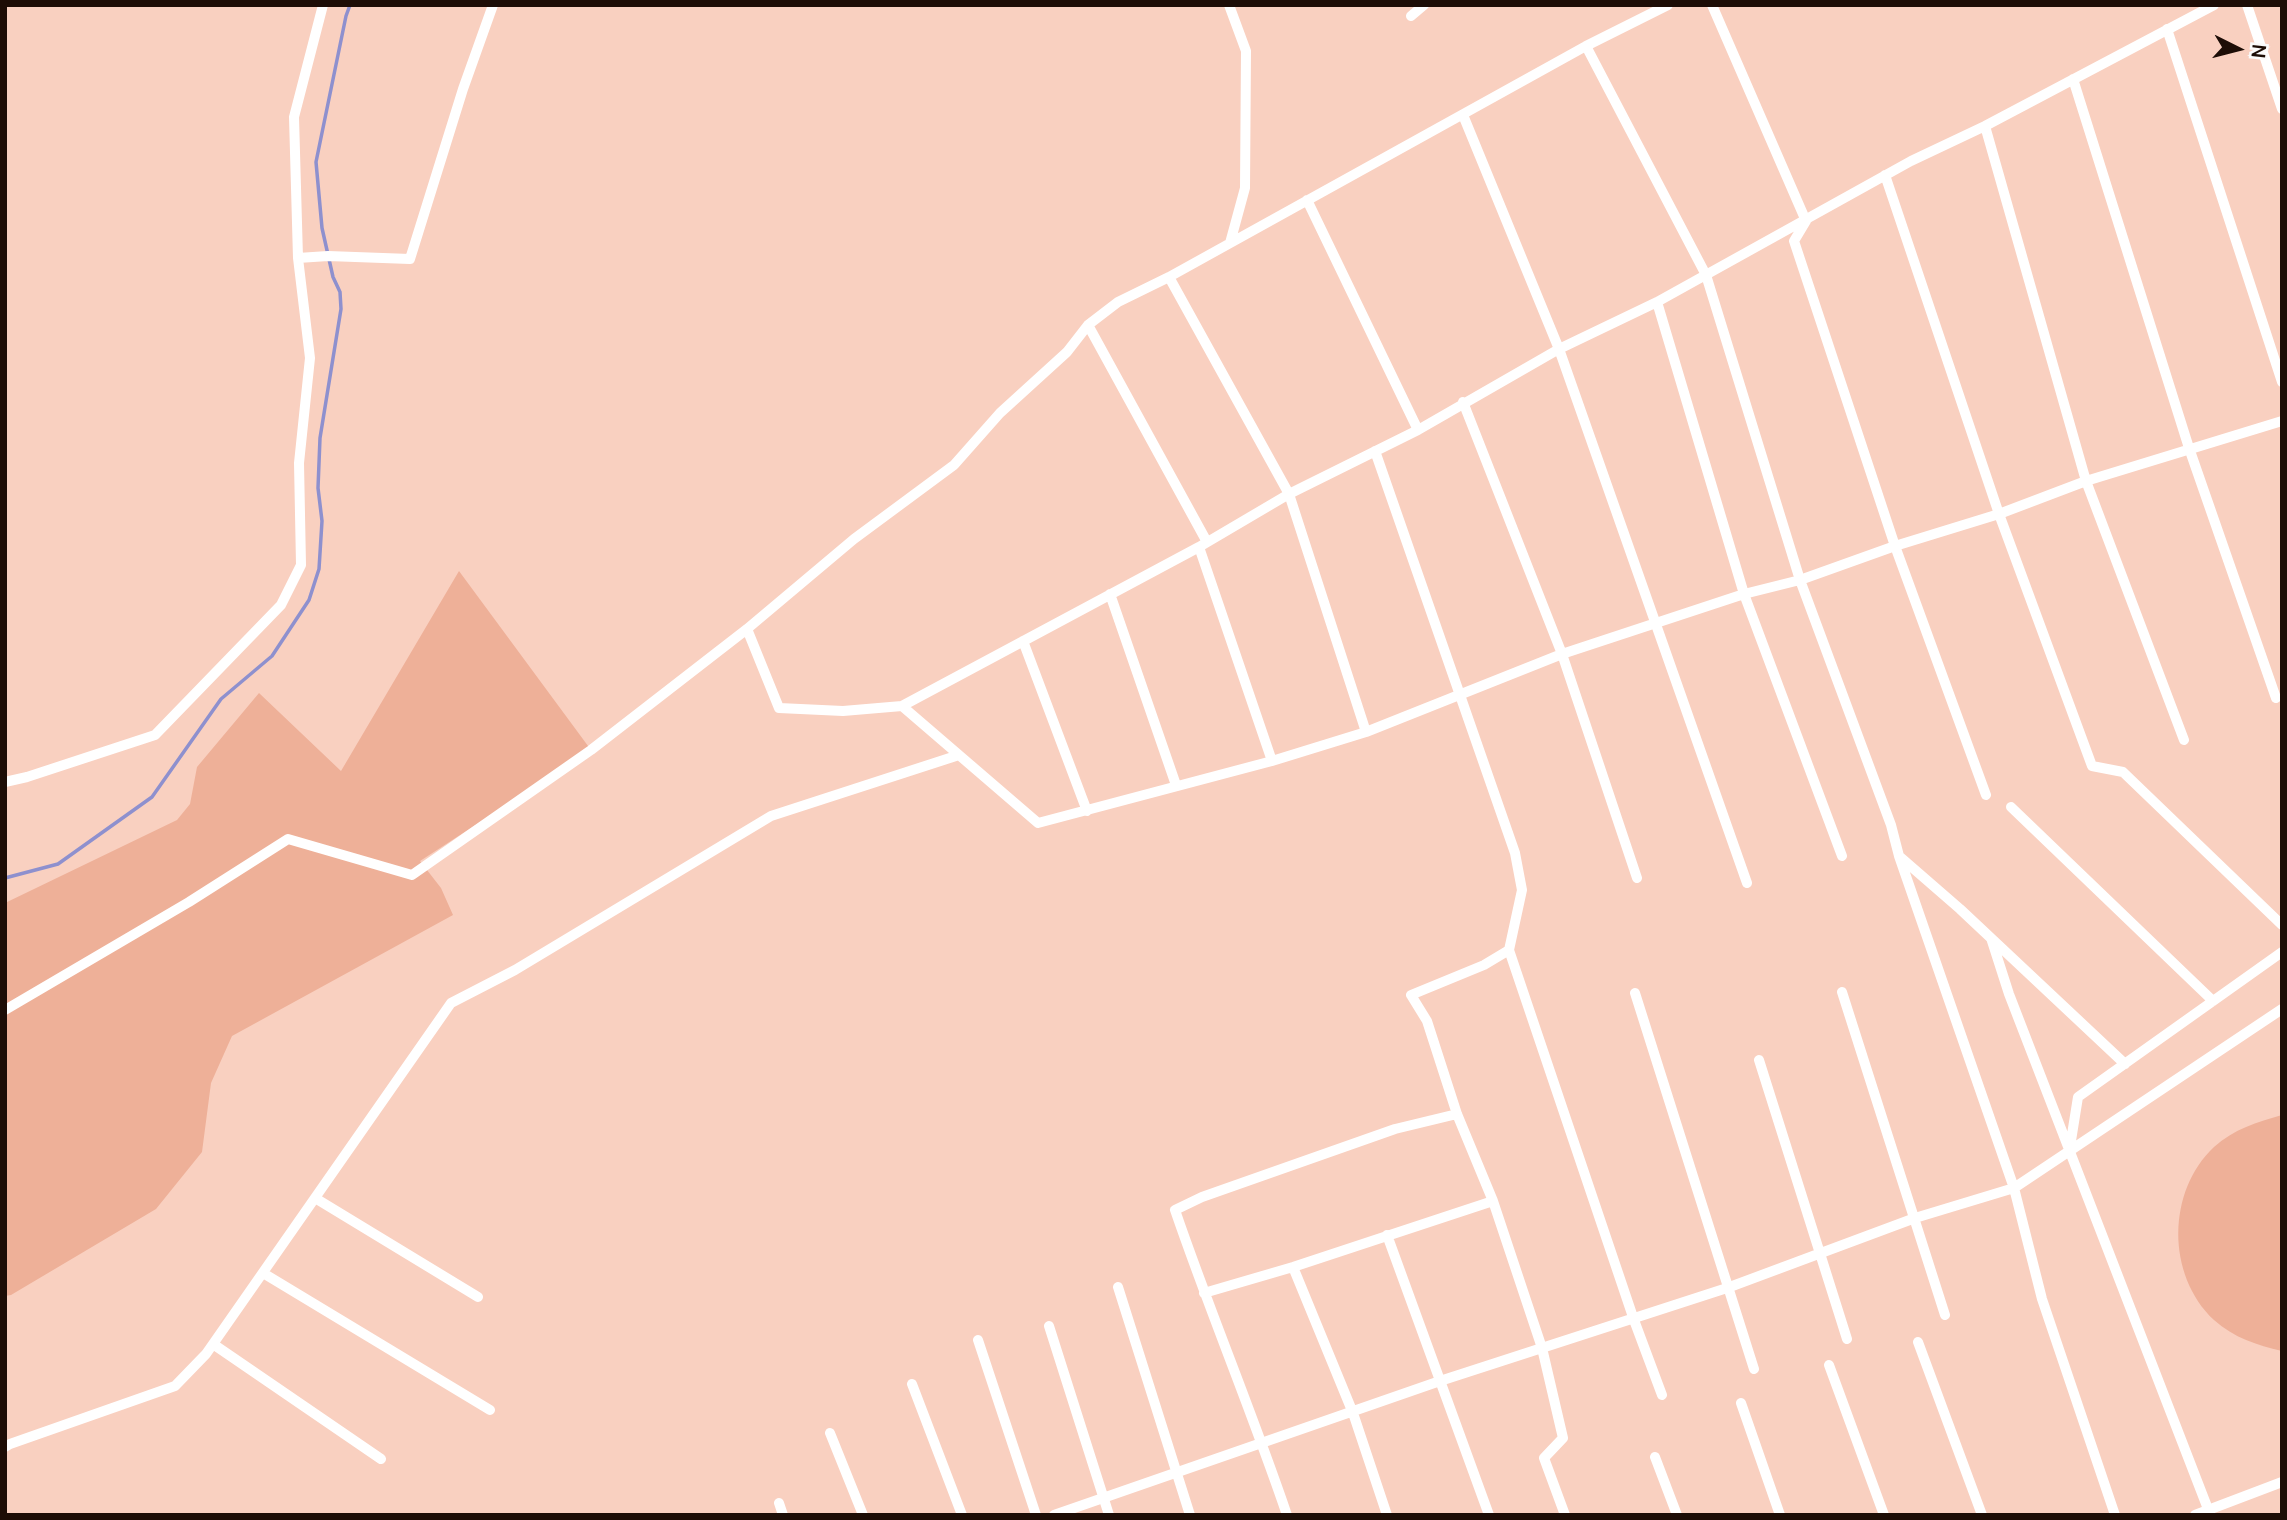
<!DOCTYPE html>
<style>
body{margin:0}
#map{position:relative;width:2287px;height:1520px;overflow:hidden;background:#f9d0c0;font-family:Manrope,sans-serif}
canvas{display:block}
.frame{position:absolute;inset:0;border:7px solid #1d0d06;pointer-events:none}
.north{position:absolute;left:2203px;top:14px;width:70px;height:70px;-webkit-text-stroke:5px #fbfbfb;paint-order:stroke;rotate:96deg;font-size:19px;font-weight:700;line-height:28px;text-align:center;color:#1d0d06}
.north::after{content:'';display:block;margin:auto;width:24px;height:32px;background:#1d0d06;clip-path:polygon(50% 0,100% 100%,50% 72%,0 100%)}
</style>
<div id="map">
<canvas width="2287" height="1520"></canvas>
<div class="frame"></div>
<div class="north">N</div>
</div>
<script>
const g = document.querySelector('canvas').getContext('2d');
g.lineJoin = 'round';
function fillPath(path, color) { g.fillStyle = color; g.fill(path, 'evenodd'); }
function stroke(path, color, width, dash) { g.strokeStyle = color; g.lineWidth = width; g.lineCap = dash ? 'butt' : 'round'; g.setLineDash(dash || []); g.stroke(path); }
fillPath(new Path2D(`
 M459,571l132,179 -171,111 21,27 12,27 -221,121 -21,47 -9,69 -46,57 -145,86 -6,1v-393l172,-83 13,-16 7,-37 62,-74 82,78z
 M2282,1115v236c-25,-6 -48,-13 -68,-31 -48,-45 -47,-129 0,-173 20,-18 43,-25 68,-32z`), '#eeb098');
stroke(new Path2D(`
 M5,878l53,-14 94,-67 69,-98 51,-43 37,-56 10,-31 3,-48 -4,-33 2,-50 21,-129 -1,-17 -7,-15 -11,-49 -6,-66 30,-146 4,-11`), '#8e90ce', 3.5);
stroke(new Path2D(`
 M1229,5l17,46 -1,137 -15,55
 M1712,5l94,216 -12,20 101,305 91,249
 M2247,5l35,104
 M1411,16l13,-11
 M2167,29l115,353
 M1586,46l120,229 94,305 91,245 8,31 115,332 28,111 73,216
 M2073,79l116,369 87,250
 M1463,115l96,234 188,534
 M1985,126l101,355 98,259
 M1885,175l114,339 93,252 31,6 159,153
 M1307,200l111,230
 M298,258l30,-2 82,3 53,-170 30,-84
 M1169,277l120,217 77,238
 M1657,302l87,292 98,262
 M1088,325l119,217
 M1463,402l99,252 75,224
 M1375,451l140,402 7,37 -13,60 125,370 28,75
 M1199,547l73,214
 M1110,594l66,191
 M747,629l32,79 64,3 59,-5 297,-159 90,-53 129,-64 141,-81 98,-47 254,-141 74,-35 229,-121
 M1023,641l64,170
 M902,706l136,117 234,-62 94,-29 196,-78 182,-60 56,-14 95,-34 104,-32 87,-33 196,-60
 M5,782l22,-5 128,-42 126,-130 20,-40 -2,-102 11,-105 -12,-100 -4,-141 29,-112
 M2011,807l202,194
 M1899,856l61,53 165,155
 M1991,938l18,56 199,515
 M1509,950l-25,15 -73,30 16,26 30,93 36,87 49,147 21,90 -19,20 21,57
 M1842,992l103,323
 M1635,993l119,376
 M5,1010l184,-108 99,-63 124,36 179,-125 156,-121 107,-90 100,-74 46,-52 67,-61 21,-27 30,-23 51,-25 417,-231 82,-41
 M1759,1060l88,279
 M2070,1147l8,-50 204,-145
 M315,1198l163,99
 M1387,1235l102,280
 M1293,1267l60,146 34,102
 M263,1273l227,137
 M1118,1287l72,228
 M1204,1293l89,-26 200,-66
 M1049,1326l60,189
 M978,1340l58,175
 M1918,1342l64,173
 M213,1344l168,115
 M1829,1365l55,150
 M912,1384l50,131
 M1741,1403l39,112
 M830,1433l33,82
 M5,1447l5,-3 165,-58 31,-32 245,-351 64,-33 256,-154 188,-61
 M1655,1457l22,58
 M779,1503l4,12
 M1054,1515l386,-134 287,-93 188,-70 99,-30 268,-179
 M1287,1515c-35,-103 -77,-203 -112,-305l27,-13 193,-68 62,-15
 M2195,1515l87,-33`), '#fff', 10);
</script>
